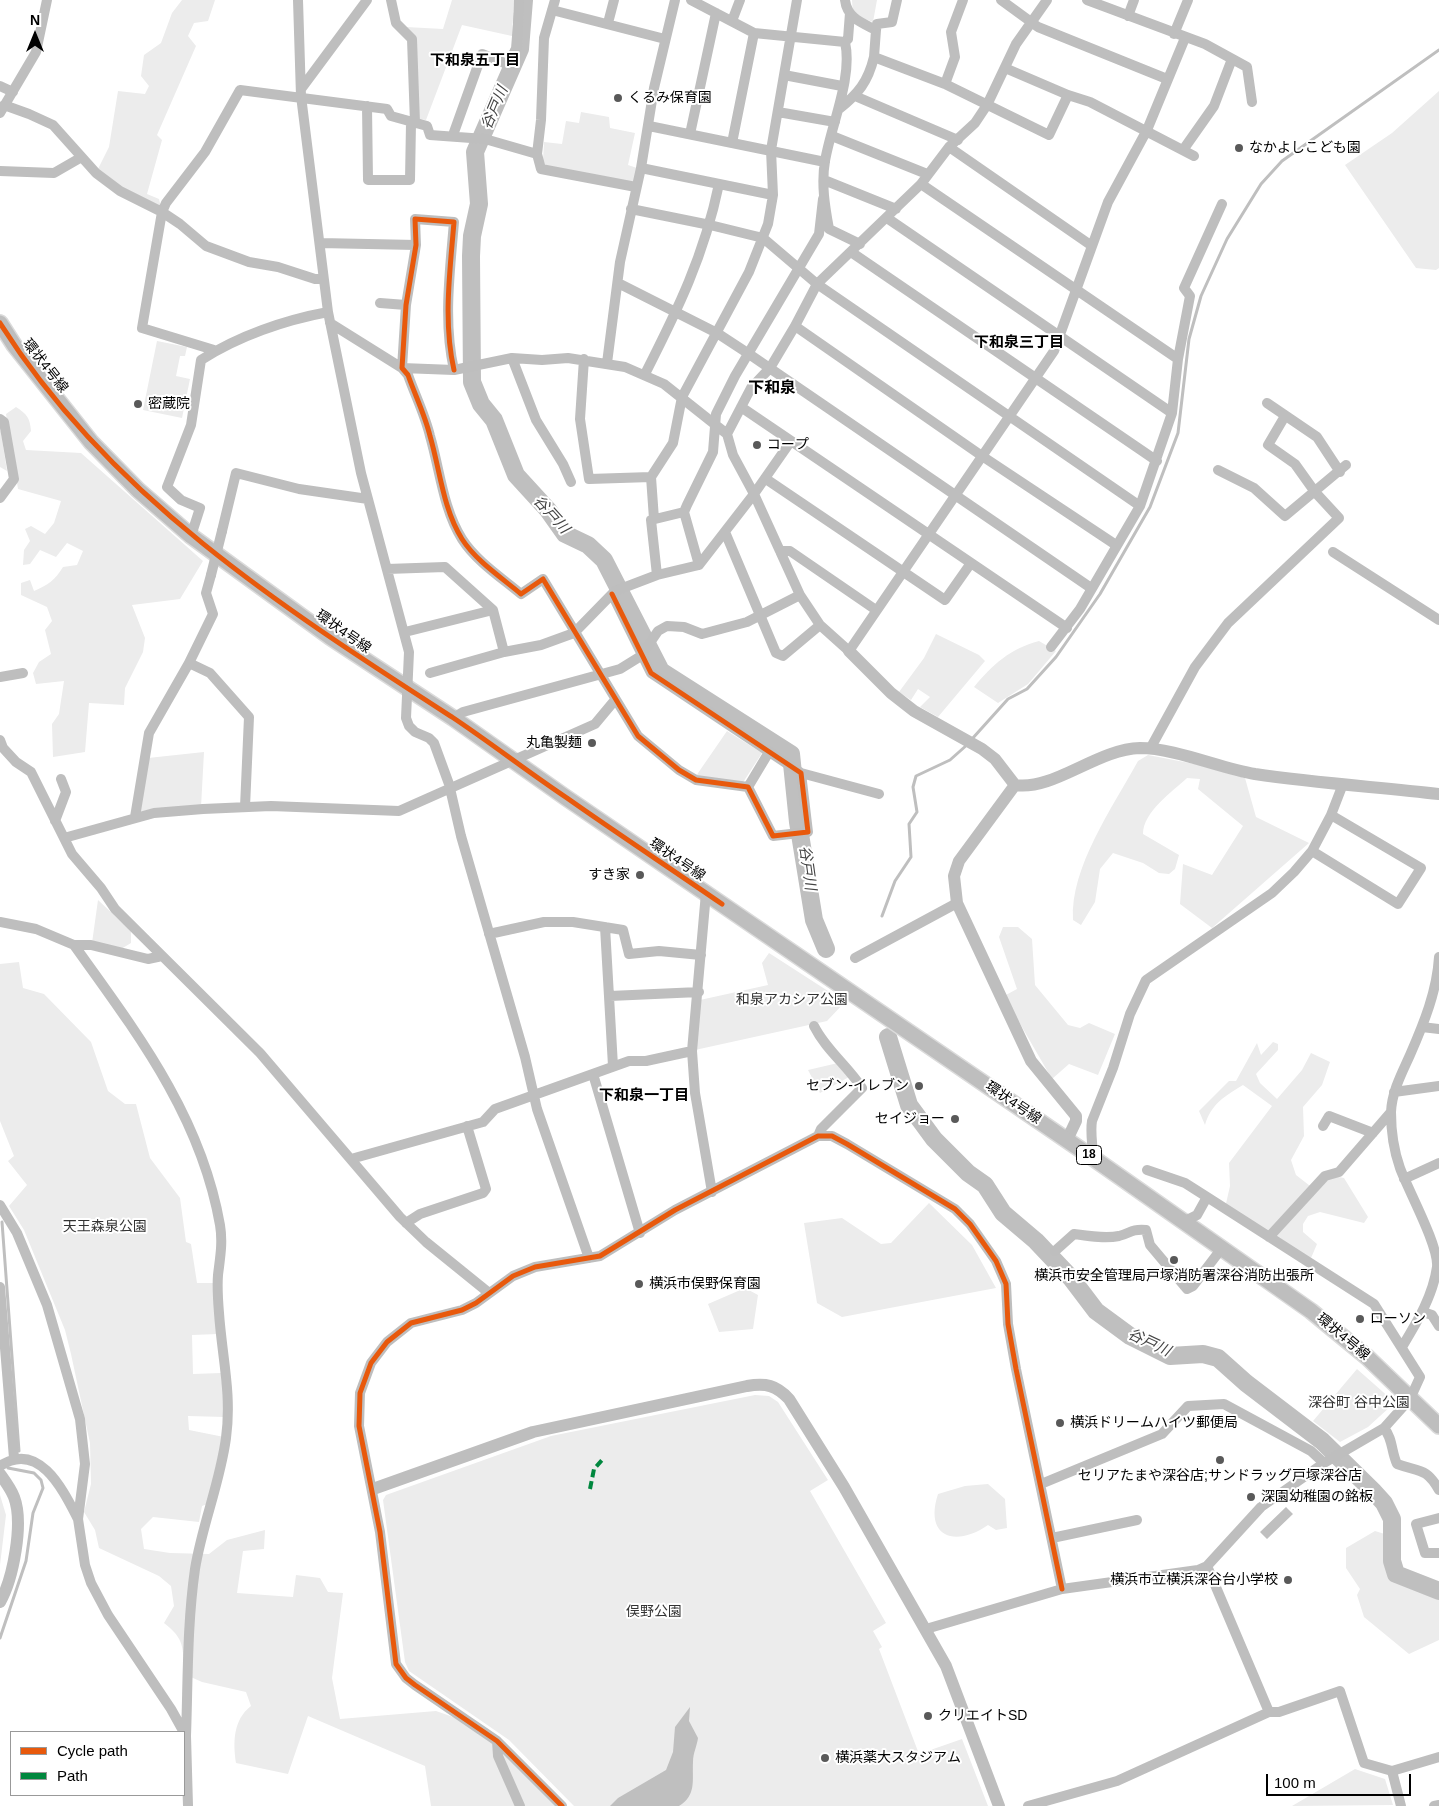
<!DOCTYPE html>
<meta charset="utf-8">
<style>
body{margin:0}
#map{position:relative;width:1439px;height:1806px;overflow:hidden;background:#fff;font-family:Arial,sans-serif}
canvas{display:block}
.legend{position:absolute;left:10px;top:1731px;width:175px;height:65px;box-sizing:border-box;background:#fff;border:1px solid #999;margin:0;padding:6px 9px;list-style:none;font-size:15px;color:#000}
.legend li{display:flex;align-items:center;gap:10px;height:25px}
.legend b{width:25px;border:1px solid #999}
.north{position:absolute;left:10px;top:10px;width:50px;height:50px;-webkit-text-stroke:4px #fff;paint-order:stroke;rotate:0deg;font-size:14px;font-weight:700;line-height:20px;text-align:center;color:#000}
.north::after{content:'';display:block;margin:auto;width:18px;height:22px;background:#000;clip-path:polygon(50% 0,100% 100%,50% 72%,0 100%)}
.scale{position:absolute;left:1266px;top:1774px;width:145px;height:22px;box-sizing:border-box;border:2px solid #000;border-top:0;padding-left:6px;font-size:15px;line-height:18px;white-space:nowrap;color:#000;-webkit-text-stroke:4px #fff;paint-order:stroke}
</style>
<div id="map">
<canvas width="1439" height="1806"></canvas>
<ul class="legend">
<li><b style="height:6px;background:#e8590c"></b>Cycle path</li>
<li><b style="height:6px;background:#00873e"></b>Path</li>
</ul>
<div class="north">N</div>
<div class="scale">100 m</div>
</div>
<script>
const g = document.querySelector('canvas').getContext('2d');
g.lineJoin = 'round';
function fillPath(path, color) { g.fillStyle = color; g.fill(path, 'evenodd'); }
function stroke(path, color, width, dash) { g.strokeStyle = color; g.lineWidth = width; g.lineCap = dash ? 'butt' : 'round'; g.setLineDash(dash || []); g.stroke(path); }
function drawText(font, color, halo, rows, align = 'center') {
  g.font = font + ' Arial,"Noto Sans JP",sans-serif'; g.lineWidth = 4; g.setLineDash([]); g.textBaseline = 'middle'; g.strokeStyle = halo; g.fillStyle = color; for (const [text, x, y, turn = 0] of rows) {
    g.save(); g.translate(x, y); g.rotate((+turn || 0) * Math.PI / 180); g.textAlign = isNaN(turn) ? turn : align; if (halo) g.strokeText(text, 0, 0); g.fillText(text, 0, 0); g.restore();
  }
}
fillPath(new Path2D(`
 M182,0h33l-7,21 -14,2 -6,13 8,10 -39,89 5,5 -15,54 12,5 3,13 -66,-39 13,-26 9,-56 27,3 4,-8 -8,-10 3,-21 17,-12 11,-30z
 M452,0h62l-2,36 -50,-11 -36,95 -8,-1 -12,-92 37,2z
 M852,0h25l-4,22 -20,-7z
 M1439,91v177l-3,2 -20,-2 -71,-103 47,-32z
 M581,112l28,5 1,11 25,5 -7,32 9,3 -3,17 -88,-18 -3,-6 1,-19 18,2 4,-23 13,2z
 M157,341l30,6 -2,9h-5l-4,20 14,3 -8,39 -39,-8z
 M16,407c11,7 14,11 15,24l-8,10 3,9 55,3 122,108 -23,38 -48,6 13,33 -2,14 -18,36 -1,17 -35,-2 -4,49 -32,5 -1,-33 7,-10 5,-33 -28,3 -3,-11 6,-11 12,-8 -6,-24 7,-9 -5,-14 -26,-12v-12l9,-3 4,11c14,-6 21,-11 29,-24l14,-2 6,-14 -16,-8 -11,14 -16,-7 -10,14 -7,1 1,-15 6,-9 -5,-12 6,-3 14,8 9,-11 7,-22 -43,-12 -12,-75z
 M0,429l1,3 6,39 -7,-4z
 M936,634l43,21 6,6 -47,56 -18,-10 10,-10 -12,-8 -7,11 -12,-8 25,-34z
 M1039,641l17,10 -28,33 -30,19 -24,-16c19,-23 36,-38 65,-46z
 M727,731l35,22 -20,31 -46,-8z
 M204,752l-3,55 -63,5 10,-54z
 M1148,755l62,12 35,11 11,39 53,26 -97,85 -32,-24 3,-40 29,11 31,-49 -45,-37 2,-10 -13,-1c-15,14 -44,34 -44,56l36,21 -4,14 -6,5 -10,-1 -16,-10 -30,-10 -13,16 -5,33 -14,23 -8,-5c-3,-53 40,-113 65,-159z
 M98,900l33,31v12l-10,6 -29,-6z
 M1003,927h15l14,12 3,46 33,40 12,3 9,-5 26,11 -17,41 -29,-11 -17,15 -48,-83 13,-7 -18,-52z
 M769,953l76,49 -18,19 -132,29 5,-50 68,-15 -6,-22z
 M19,962l4,26 21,6 47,48 17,49 17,13h11l14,54 30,40 6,44 5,2 6,39h18l3,51 -26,1 1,39 28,-1 4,44 -37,-1 1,14 35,7 -14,66 -8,3 -3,16 -46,-5 -12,12 3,20 26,4 39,1 18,-14 38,-10 -1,19 -21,2 -6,42 56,4 3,-22 24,3 8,14 15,1 -11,85 8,41 96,-8 40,14 79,81h-124l-6,-40 -117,-50 -20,58 -52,-11c-3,-21 -3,-43 15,-57l-5,-14 -44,-10 -18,-8c-1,-26 1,-35 -20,-51l10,-17 -3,-20 -12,-10 -60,-28 -4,-18 -11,-18 7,-28 -1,-41 -19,-89 -6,-24 -41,-100 -15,-24 18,-21 -19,-24 6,-5 -14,-35v-157z
 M1273,1042l5,2v6l-22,24 4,9 17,16 25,-29 9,-17 19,9 -8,23 -19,22 1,29 -13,24 5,15 18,14 14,-14 16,3 24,39 -4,6 -44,-11 -12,4 -5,8v8l14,12 -6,14 -86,-50 5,-22 -1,-23 43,-57 -29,-21c-18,11 -32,19 -38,40l-6,-14 30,-30h7l21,-38 4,12z
 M838,1063l11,14 -29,16 -12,-23z
 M929,1203l43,42 24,43 -154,29 -25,-14 -13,-80 38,-5 39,26 10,-1z
 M745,1288l13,7 -5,34 -34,3 -11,-28z
 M1357,1369l34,30v7l-23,21 -28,15 -27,-21z
 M755,1395l14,1 9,6 50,78 -18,11 76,132 -13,8 9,16 -3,2 40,105 43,-15 26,67h-414l-65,-66 -100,-69 -4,-9 -22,-162 3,-5 165,-59z
 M988,1484l17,15 2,29 -11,2 -8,-5c-33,23 -64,12 -50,-31l27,-8z
 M0,1495l6,20 -6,50z
 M1375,1531l16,5 1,25 4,14 43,16v49l-30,14 -45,-37 -7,-22 3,-6 -14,-21v-20z
 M1355,1769l30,10 8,26 -101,1z`), '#ececec');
fillPath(new Path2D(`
 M1286,1507l7,7 -26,25 -7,-7z
 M690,1707l-1,14 9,17c-1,8 -5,15 -5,24 -1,18 4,33 -14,44h-69l8,-8 48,-28 7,-18 2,-25z`), '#bfbfbf');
stroke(new Path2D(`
 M972,739l36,-40 19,-10 29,-32 44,-63 50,-87 28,-74 11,-94 12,-43 26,-57 34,-55 21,-23 157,-111
 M882,916l13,-35 16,-24 -2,-33 8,-12 -4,-25 3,-11 34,-16 18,-16
 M2,1222l17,229
 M0,1638l26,-77 7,-48 10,-25 -2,-8 -7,-7 -26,-5`), '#bfbfbf', 3);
stroke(new Path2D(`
 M524,0l-4,49 -45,103 4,52 -7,32 -1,20 1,126 9,22 13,16 22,55 32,35 17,24 23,11 16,15 57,111 130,83 7,68 16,98 12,29
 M888,1037l21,68 25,34 34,34 17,12 18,28 33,28 35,37 25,33 34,25 40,20 33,-2 15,4 28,25 76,58 52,51 10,11 8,16v42l4,13 43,17`), '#bfbfbf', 18);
const primary = new Path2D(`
 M0,323l14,22 77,97 47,48 53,46 139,101 123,81 112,79 528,361 218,153 56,46 72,69`);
stroke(primary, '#dbdbdb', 18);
stroke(new Path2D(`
 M298,0l3,96 27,216 33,161 48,179 -3,66 3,8 6,6 14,6 5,5 15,41 12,52 64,221 12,52 52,149
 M391,0l5,23 16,16 3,84
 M555,0l-11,38 -3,82 -4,34 4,15 95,18
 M691,0l63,33 91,9c8,36 -14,83 -20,119 -4,23 0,46 4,68l31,15
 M845,0c2,18 17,23 31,30l-2,27
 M1001,0l37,27 129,52
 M1087,0l118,44 42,23 5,35
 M552,10l113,29
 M1128,16l6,-16
 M732,21l8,-21
 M608,23l6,-23
 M876,30l1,-6 15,-2 5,-22
 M1174,34l14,-34
 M845,42l3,-3 2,-26
 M1005,68l63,27 22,7 104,54
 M784,75l58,11
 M945,84l10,-27 -4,-25 12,-32
 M0,86l13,6
 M301,89l66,-89
 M855,96l103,44
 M4,105l25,9 24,11 43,48 24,18 42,21 18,12 26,22 43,16 29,5 37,12h8
 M367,106l1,74h42l1,-57
 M839,109c19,-15 29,-27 35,-52l71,27 104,51 19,-40
 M778,112l57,10
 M0,113l36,-61 11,-52
 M649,126l176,36
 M690,134l26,-121
 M453,135l29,-81 25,10 10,-16 2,-48
 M832,136l95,38
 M732,143l22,-110
 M949,147l143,99
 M1183,150l31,-44 18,-47
 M641,168l132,27
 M0,171l54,2 26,-15
 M824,180l72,29
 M921,184l257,175 -6,54 -32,93 -60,103 -29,38
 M631,209l79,16 53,13 54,46 323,222
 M887,218l285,195
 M320,243l96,2
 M851,252l306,209
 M618,283l99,50 32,21 342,234
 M380,303l26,2
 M330,323l72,45 52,2 58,-12 30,2 26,-2 57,9 39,17 63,50 6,21 21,39 46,101 20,30 29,26 205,-300 54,-149 39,-72 38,-92
 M795,326l187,130 134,89
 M214,350l-72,-22 20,-116 4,-9 39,-51 35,-62 147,19 4,7 36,10 3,9 55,4 52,15
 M512,358l24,62 27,44 8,18
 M584,359l-4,60 9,60 62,-2
 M1178,359l12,-63 -6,-8 38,-84
 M607,363l13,-101 21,-94 13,-80 21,-88
 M454,370c-11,-48 -4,-99 0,-148l-39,-3 1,26 -10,60 -4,63 6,7c7,20 17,40 22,61 10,34 13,73 32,103 14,22 40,39 59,55l22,-15 95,157 41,34 17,10 52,7 25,49 35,-4 -7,-59 -150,-100 -39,-79
 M645,374c33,-65 59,-118 74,-190
 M1267,403l50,34 23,35
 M741,407l326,221
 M0,419l4,3 10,57 -14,19
 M727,434l24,-46 19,-20 25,-42 22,-42 104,-100 28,-37 26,-24 12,-18 29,-61 31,-44
 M1218,470l36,18 31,28 61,-51
 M766,479l179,121 26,-37
 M684,512l15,53
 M654,519l-3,-42 22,-34 9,-46 67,-125 19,-48 5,-29 -2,-45 26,-150
 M222,531l14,-58 63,16 69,10
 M725,532l51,121 7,3 37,-31
 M191,536l9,-28 -19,-8 -14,-13 24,-62 10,-65c37,-24 84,-40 127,-48
 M780,551h10l86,59
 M1333,552l106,68
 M387,569l58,-2 48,43
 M657,575l-6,-55 33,-8 3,-7 26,-53 3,-38 19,-38 84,-142 4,-35
 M405,632l88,-22 11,42
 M189,663l21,10 39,44 -4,90
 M430,673l74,-21 37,-7 33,-12 41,-42 42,-16 42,-10 55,-71 37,-53
 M0,677l23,-4
 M453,718l10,-6 157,-43 21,-13 17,-25 9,-5 17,1 18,7 45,-12 53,-27
 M0,740l3,8 13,14 15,10 41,82 29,34 14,21 145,144 140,164 26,25 63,51
 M1150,749l45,-82 33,-44 111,-105 -24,-26 -20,-28 -27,-19 17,-29
 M801,773l78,21
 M748,787l21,-35
 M135,817l14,-84 40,-70 24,-49 -7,-21 5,-18
 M55,821l11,-29 -5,-13
 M64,838l90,-25 49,-4 68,-3 128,5 196,-87 20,-24
 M1312,851l86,53 23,-36 -90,-53
 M706,893l-14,158 3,42 17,99
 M0,922l36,7 38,16h17l57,14 14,-3
 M605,927l8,139
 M489,934l55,-12h29l50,8 6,24 30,-3 42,4
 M74,945c63,88 127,171 146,280 3,18 0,33 -2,50 -1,13 0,26 1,38 3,44 13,81 7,125 -6,45 -24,87 -31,131 -8,56 -7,111 -9,167
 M855,958l102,-55
 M610,996l89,-4
 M814,1026c12,24 33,39 48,62l-41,41 -3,7
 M1422,1027l17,2
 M593,1074l47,159
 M1394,1092l45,-6
 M1323,1126l6,-10 44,17
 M1093,1158c0,-12 -3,-25 -1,-37l21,-53 17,-54 16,-34 126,-87 22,-21 18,-21 19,-36 12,-31
 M351,1159l132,-37 12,-13 134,-48h17l46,-10
 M1147,1170l38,13 22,14
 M1404,1179l35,-16
 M0,1205l17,28 30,72 33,114 5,45 -7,55 7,46 6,18 17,32 63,94 15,27 2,70
 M406,1223l14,-9 63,-21 3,-4 -19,-63
 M1269,1237l56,-61 14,-4 52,-60
 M1055,1251l19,-17c14,2 31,5 45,2 12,-3 11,-7 27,-6l4,15 37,44 6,-3 29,-38
 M0,1287l14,171
 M1423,1312l9,3 7,11
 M1402,1347c15,-25 31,-51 35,-80 2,-21 -29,-77 -37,-99 -6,-17 -9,-38 -9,-56 1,-21 11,-39 19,-57 14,-32 27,-64 29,-98
 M1384,1428c9,11 7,23 13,36 22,8 29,3 42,26
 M0,1466c39,-26 63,24 78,53
 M1041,1484l121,-50 26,-28 36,-2 87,47 13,12
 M1439,1518l-23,6 9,29h14
 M1052,1538l85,-18
 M926,1629l136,-40 136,-19 9,-4 54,-59 63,-44 60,-35 26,-29 10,-22 -46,-73 -167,-107 -10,18 -12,6
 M1269,1712h10l61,-21 24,72 28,8 9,35
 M497,1741l1,15 22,50
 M1392,1771l47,-14
 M562,1806l-65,-65 -82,-56 -9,-7 -10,-14 -16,-132 -21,-106 1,-33 11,-30 16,-21 24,-19 51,-13 14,-7 37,-27 22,-9 65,-11 75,-46 143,-74h14l15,8 108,65 15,15 26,37 10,23 2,40 8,45 46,220
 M1028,1806l89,-25 152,-69 -62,-146
 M1434,1806l5,-1`), '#bebebe', 10);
stroke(new Path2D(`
 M849,651l42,42 23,18 68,38 13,10 20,26c39,6 82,-36 125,-37 34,0 80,20 115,26 61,9 123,13 184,20
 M1015,785l-56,76 -5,15 3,27 74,158 45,55v5l-9,19
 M0,1474c5,7 11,15 14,23 10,26 -1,82 -14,105
 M373,1489l160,-57 214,-46c19,-3 29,-1 42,13l55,88 102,179 53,140`), '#bebebe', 12);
stroke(primary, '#bebebe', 15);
stroke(new Path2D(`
 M211,575l11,-44`), '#bebebe', 10);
stroke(new Path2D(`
 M590,1489l4,-20 8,-9`), '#00873e', 4, [8, 4]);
stroke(new Path2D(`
 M0,323c109,173 283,285 452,394 39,26 76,55 115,81 51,36 103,70 155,106
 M454,370c-11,-48 -4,-99 0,-148l-39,-3 1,26 -10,60 -4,63 6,7c7,20 17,40 22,61 10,34 13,73 32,103 14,22 40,39 59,55l22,-15 95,157 41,34 17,10 52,7 25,49 35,-4 -7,-59 -150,-100 -39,-79
 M562,1806l-65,-65 -82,-56 -9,-7 -10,-14 -16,-132 -21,-106 1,-33 11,-30 16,-21 24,-19 51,-13 14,-7 37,-27 22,-9 65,-11 75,-46 143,-74h14l15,8 108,65 15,15 26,37 10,23 2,40 8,45 46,220`), '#e8590c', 5);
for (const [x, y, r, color] of [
 [618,98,5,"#595959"],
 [1239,148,5,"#595959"],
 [138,404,5,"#595959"],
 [757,445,5,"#595959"],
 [592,743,5,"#595959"],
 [640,875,5,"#595959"],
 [919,1086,5,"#595959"],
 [955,1119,5,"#595959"],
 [1174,1260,5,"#595959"],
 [639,1284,5,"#595959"],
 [1360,1319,5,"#595959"],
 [1060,1423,5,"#595959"],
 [1220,1460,5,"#595959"],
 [1251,1497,5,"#595959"],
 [1288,1580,5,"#595959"],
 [928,1716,5,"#595959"],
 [825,1758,5,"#595959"]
]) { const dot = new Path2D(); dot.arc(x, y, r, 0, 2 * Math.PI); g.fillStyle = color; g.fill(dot); stroke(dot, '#fff', 2); }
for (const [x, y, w] of [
 [1089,1155,25]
]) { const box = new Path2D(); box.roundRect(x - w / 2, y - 9.5, w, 19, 4); g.fillStyle = '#fff'; g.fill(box); stroke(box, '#000', 1); }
drawText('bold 12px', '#000', null, [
 ["18",1089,1155]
]);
drawText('14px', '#000', '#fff', [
 ["くるみ保育園",628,98],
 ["なかよしこども園",1249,148],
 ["密蔵院",148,404],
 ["コープ",767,445],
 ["丸亀製麺",582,743,"right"],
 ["すき家",630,875,"right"],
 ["セブン-イレブン",909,1086,"right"],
 ["セイジョー",945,1119,"right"],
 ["横浜市安全管理局戸塚消防署深谷消防出張所",1174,1276,"center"],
 ["横浜市俣野保育園",649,1284],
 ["ローソン",1370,1319],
 ["横浜ドリームハイツ郵便局",1070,1423],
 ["セリアたまや深谷店;サンドラッグ戸塚深谷店",1220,1476,"center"],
 ["深園幼稚園の銘板",1261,1497],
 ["横浜市立横浜深谷台小学校",1278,1580,"right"],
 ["クリエイトSD",938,1716],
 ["横浜薬大スタジアム",835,1758]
], 'left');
drawText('14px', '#000', '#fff', [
 ["環状4号線",45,366,52],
 ["環状4号線",343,632,35],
 ["環状4号線",677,860,34],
 ["環状4号線",1013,1103,34],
 ["環状4号線",1343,1337,40]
]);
drawText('14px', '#333', '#fff', [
 ["和泉アカシア公園",792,1000],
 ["天王森泉公園",105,1227],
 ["深谷町 谷中公園",1359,1403],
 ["俣野公園",654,1612]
]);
drawText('bold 15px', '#000', '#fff', [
 ["下和泉五丁目",475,61],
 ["下和泉三丁目",1019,343],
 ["下和泉一丁目",644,1096]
]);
drawText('italic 15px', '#444', '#fff', [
 ["谷戸川",495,108,-67],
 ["谷戸川",551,515,48],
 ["谷戸川",807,868,82],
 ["谷戸川",1149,1343,25]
]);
drawText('bold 16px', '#000', '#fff', [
 ["下和泉",772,389]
]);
</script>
